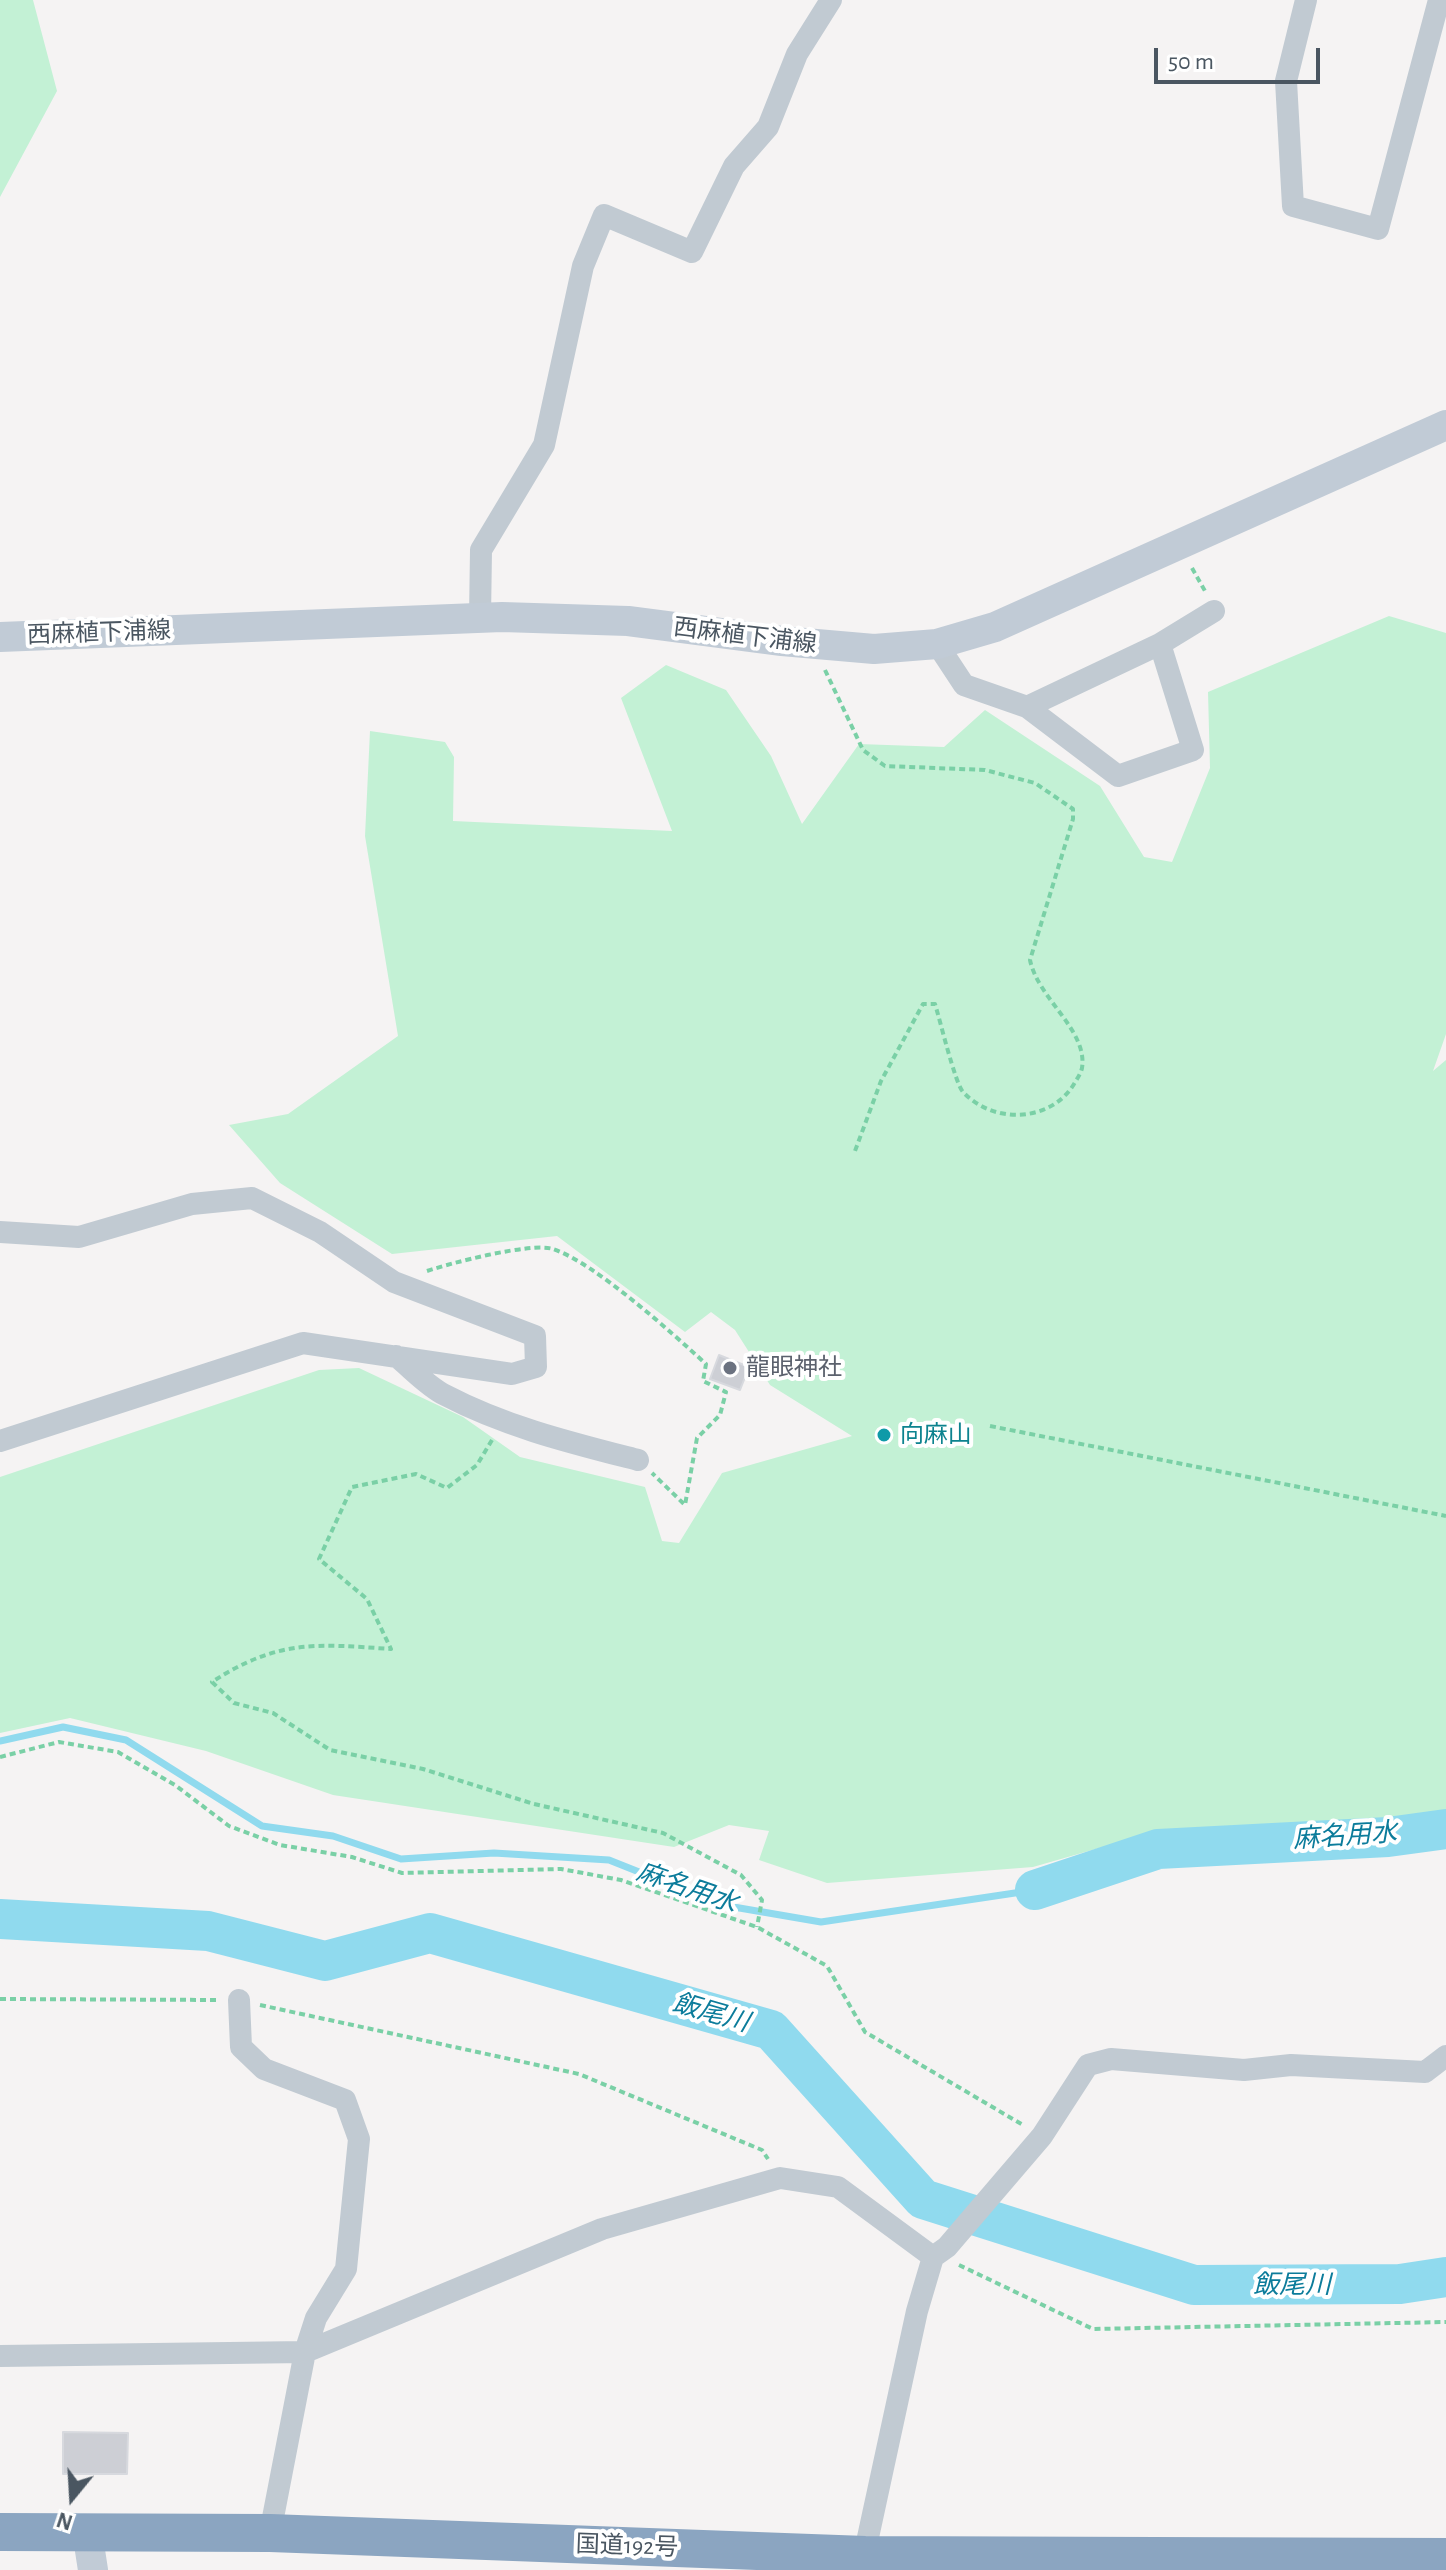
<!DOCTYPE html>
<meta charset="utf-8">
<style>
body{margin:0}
#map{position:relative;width:1446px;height:2570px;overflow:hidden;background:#f5f3f3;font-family:"Alegreya Sans",sans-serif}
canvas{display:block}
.north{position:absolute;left:32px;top:2458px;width:80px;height:80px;-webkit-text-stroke:6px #fff;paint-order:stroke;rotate:198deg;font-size:22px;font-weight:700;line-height:32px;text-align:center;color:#4a5661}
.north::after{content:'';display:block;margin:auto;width:28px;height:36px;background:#4a5661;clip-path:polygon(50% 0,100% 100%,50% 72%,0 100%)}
.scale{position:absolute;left:1154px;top:48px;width:166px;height:36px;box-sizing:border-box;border:4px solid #4a5661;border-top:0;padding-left:10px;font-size:24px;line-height:28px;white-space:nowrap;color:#4a5661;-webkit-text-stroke:6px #fff;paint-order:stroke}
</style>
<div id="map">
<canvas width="1446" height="2570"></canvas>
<div class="north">N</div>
<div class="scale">50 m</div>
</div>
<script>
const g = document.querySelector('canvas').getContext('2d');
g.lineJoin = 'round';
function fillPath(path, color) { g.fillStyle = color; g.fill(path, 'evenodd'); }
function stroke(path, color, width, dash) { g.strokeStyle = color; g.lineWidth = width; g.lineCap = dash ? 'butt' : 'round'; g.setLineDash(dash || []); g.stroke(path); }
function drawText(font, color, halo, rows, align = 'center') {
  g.font = font + ' "Alegreya Sans","Noto Sans JP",sans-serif'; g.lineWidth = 8; g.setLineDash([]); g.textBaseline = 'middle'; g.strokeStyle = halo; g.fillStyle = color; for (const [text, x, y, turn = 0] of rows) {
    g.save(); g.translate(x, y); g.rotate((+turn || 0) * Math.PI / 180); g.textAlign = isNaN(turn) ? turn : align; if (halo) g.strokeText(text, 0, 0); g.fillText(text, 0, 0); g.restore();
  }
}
fillPath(new Path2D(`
 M0,0h33l24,91 -57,106z
 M1389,616l57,17v401l-13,37 13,-11v756l-305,20 -108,31 -206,16 -68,-23 10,-29 -40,-6 -55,22 -341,-52 -127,-44 -136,-33 -70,15v-256l319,-107 40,-2 104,49 57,40 125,30 17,54 17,2 43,-70 130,-37 -82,-51 -35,-55 -24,-18 -26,20 -128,-96 -165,18 -112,-71 -51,-58 59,-11 110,-78 -33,-200 5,-105 75,11 9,15 -1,64 219,10 -51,-133 45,-33 60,25 45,66 31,68 57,-80 85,3 41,-37 115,76 44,71 28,5 38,-94 -2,-76z`), '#c3f1d5');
stroke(new Path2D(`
 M0,1741l63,-14 63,13 136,86 71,10 68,23 93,-6 115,7 113,45 99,17 214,-32`), '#90daee', 7);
stroke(new Path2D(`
 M1035,1890l123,-41 230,-12 58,-8
 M0,1919l208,12 117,30 105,-28 341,97 152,169 271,86 206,-1 46,-7`), '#90daee', 40);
const building = new Path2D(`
 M719,1355l30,12 -9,23 -30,-11z
 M63,2432l65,1 -1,41h-64z`);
fillPath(building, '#cdcfd5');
stroke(building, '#d7d9de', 2);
stroke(new Path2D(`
 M1192,568l13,23
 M825,670l38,80 22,16 100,4 50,13 38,26v10l-43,141c8,39 58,70 52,108 -1,5 -5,11 -8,16 -23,38 -80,41 -111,8 -8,-9 -23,-72 -28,-88h-12l-42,77 -26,70
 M427,1271c24,-8 104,-29 126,-22 42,14 119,84 153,115l-3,17 23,11 -6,23 -23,23 -12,67 -33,-32
 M990,1426l456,90
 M492,1440l-15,25 -30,23 -31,-14 -64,13 -33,72 48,40 24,50c-74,-5 -113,-10 -179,33l22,21 39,10 57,37 93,19 111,35 129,29 78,42 21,25 -5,27
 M0,1757l59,-15 59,10 57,33 54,41 51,19 72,12 50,16 159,-4 60,11 136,47 70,39 38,66 158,93
 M0,1999l220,1
 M260,2005l319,69 183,76 6,9
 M959,2265l134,64 353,-7`), '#7ad0a6', 4, [6, 4]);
stroke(new Path2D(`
 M1306,0l-20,81 7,125 85,23 61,-229
 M480,618l1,-68 63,-105 39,-179 21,-51 88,37 42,-86 34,-39 29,-73 34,-54
 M937,644l27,41 63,22 91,69 75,-26 -33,-106 -133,63
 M1160,644l54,-33
 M0,1232l79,5 113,-33 60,-6 68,34 74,50 141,54 1,31 -24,7 -209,-31 -303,98
 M396,1356c16,13 31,30 49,39 61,32 127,48 193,65
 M239,2000l2,47 23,22 81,31 14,39 -13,130 -30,49 -11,34 -35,181
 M0,2356l305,-4 297,-123 178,-51 58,9 95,70
 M862,2565l55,-254 16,-54 14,-10 95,-111 46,-71 23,-6 133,11 47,-5 134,7 21,-16`), '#c1cad2', 22);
stroke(new Path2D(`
 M0,637l502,-20 126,4 154,20 92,8 63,-5 58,-17 451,-202
 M87,2531l6,39`), '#c1cbd6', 30);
stroke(new Path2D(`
 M0,2532l270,1 595,22 581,2`), '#8ba5c1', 38);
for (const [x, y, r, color] of [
 [730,1368,8,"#6b7280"],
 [884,1435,8,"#0f9aa8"]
]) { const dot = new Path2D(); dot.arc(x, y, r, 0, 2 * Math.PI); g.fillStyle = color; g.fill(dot); stroke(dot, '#fff', 3); }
drawText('24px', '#4a5661', '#fff', [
 ["西麻植下浦線",99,633,-2],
 ["西麻植下浦線",745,636,7],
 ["国道192号",627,2546,2]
]);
drawText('24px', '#5b616d', '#fff', [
 ["龍眼神社",746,1368]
], 'left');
drawText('24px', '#0d838f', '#fff', [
 ["向麻山",900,1435]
], 'left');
drawText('italic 26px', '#0c7c9b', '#fff', [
 ["麻名用水",1345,1836,-4],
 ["麻名用水",687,1888,19],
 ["飯尾川",711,2013,16],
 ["飯尾川",1292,2285]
]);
</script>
